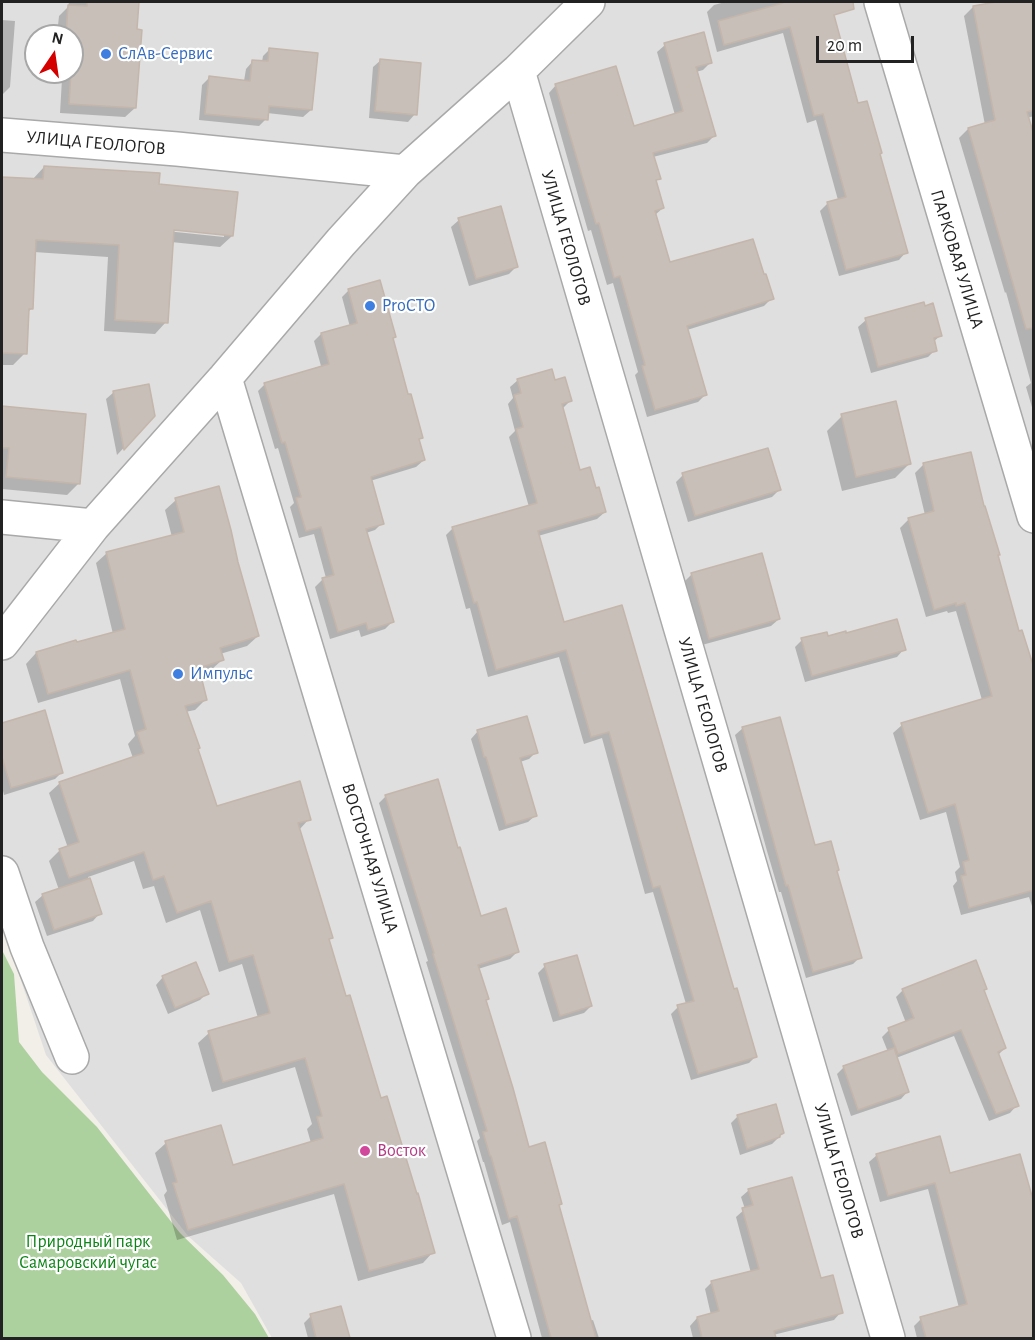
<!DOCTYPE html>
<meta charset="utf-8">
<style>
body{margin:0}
#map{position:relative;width:1035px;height:1340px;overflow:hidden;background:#f2efe9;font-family:"Alegreya Sans",sans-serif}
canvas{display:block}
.frame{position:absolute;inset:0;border:3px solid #222;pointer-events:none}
.north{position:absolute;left:24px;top:24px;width:60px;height:60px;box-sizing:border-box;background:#fff;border:2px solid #a7a7a7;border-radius:50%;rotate:13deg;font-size:16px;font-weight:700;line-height:24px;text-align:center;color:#222}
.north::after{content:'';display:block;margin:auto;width:21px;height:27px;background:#d40000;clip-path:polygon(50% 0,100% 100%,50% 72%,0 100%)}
.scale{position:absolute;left:816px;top:36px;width:98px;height:27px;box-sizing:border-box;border:3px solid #222;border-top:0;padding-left:8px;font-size:18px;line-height:21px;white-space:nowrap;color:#222;-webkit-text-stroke:4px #fff;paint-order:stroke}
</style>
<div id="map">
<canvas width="1035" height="1340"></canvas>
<div class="frame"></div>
<div class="north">N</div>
<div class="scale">20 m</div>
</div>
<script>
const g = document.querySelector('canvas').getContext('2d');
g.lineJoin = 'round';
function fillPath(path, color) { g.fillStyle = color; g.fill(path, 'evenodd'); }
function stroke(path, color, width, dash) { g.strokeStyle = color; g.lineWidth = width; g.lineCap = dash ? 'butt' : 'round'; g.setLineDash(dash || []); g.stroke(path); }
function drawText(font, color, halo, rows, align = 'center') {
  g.font = font + ' "Alegreya Sans",sans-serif'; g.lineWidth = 4.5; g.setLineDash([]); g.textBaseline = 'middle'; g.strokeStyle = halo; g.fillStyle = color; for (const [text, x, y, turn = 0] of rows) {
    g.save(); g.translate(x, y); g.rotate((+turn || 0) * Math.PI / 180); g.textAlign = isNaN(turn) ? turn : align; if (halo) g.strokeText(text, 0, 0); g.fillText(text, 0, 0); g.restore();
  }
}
fillPath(new Path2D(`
 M2,2h1031v1336h-761l-31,-55 -53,-47 -142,-181 -44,-131zM36,36h36v36h-36z`), '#e0dfdf');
fillPath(new Path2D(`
 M2,950l12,24 5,68 23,30 55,55 83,106 43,42 32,39 14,24h-267z`), '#add19e');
fillPath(new Path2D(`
 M69,2h68l-2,29v77l-10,9 -65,-4 2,-34h-8l1,-7h17v-36l-15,-1 2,-19 9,-9z
 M725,2h99l-4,3 37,100 21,50 28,97 -7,8 -60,16 -19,-65 8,-8 10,-3 -22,-80 -9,3 -24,-90 -66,19 -10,-40 7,-7z
 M1004,2h30v114l-7,2 7,23v273l-8,-27 5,-4 -25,-91 -1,1 -46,-155 9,-9 17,-4 -21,-109 9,-9z
 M2,20l13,1 -5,66 -8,8z
 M665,45l46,17 -8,8 -7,2 18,64 -7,7 -54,14 6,21 -4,4 8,26 -8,7 14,49 103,34 -8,8 -77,24 18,65 -7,7 -51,15 -12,-42 3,-3 -25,-89 -6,2 -16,-55 -3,1 -39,-138 7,-8 77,43 42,-13 -18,-63z
 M270,49l41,61 -8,7 -36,-4 -1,6 -7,7 -60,-6 3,-35 7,-7 35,3 2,-12 7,-8 9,1 1,-6z
 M381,60l34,54 -7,8 -39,-4 4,-51z
 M44,167l113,18 75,51 -12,11 -49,-5 -5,80 -11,12 -51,-3 4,-74 -74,-5 -2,56 -5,5 -2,40 -12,12h-11v-186l30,1zM166,228l58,6v3l-58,-6z
 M459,220l58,46 -8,8 -40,12 -18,-59z
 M349,290l43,49 15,57 14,41 -3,3 6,20 -8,7 -46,14 12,42 -7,7 -9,3 26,89 -7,7 -24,8 -2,-7 -29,9 -15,-52 7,-7 4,-2 -12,-44 -15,4 -9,-31 4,-4 -16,-55 -3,1 -17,-58 7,-7 56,-18 -7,-25 7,-7 29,-7 -8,-30z
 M866,320l74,16 -7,6 2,8 -7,7 -57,16 -13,-46z
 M518,380l36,2 16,19 -7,7 16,63 16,19 10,22 -8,7 -59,17 25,88 170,367 23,65 -7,7 -58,17 -20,-66 7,-7 8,-3 -33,-112 -8,2 -43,-156 -18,6 -25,-87 -71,20 -18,-69 -4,1 -20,-74 7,-7 76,-21 -20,-70 6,-6 -7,-27 5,-6 -3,-11z
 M114,392l40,24 -37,39 -11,-56z
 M2,408l83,7 -6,68 -12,12 -65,-6z
 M842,416l68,47 -15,15 -53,13 -15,-60z
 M970,453l26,103 22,76 16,42v238l-5,-15 -68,18 -8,-29 4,-5 -2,-9 5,-5 -14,-55 -26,8 -27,-87 9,-8 80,-25 -26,-89 -8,2 -1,-2 -21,6 -26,-89 9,-9 16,-4 -10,-42 8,-8z
 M683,475l96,15 -7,7 -84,25 -12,-40z
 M176,500l60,62 22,74 -11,10 -27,8 2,6 -11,10 -12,4 7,25 -11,11 -10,2 11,37 20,59 93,11 -10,11 32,108 -3,2 17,58 35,102 53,152 -10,11 -65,18 -24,-87 -157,46 -13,-45 3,-4 -12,-38 11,-10 66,24 79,-24 -4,-14 5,-5 -17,-57 -83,25 -14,-49 11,-10 49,-15 -16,-54 -23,8 -19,-62 -34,13 -12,-37 -11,3 -9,-28 -46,16 12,36 -7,8 -46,15 -12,-34 8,-7 16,-5 -10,-29 11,-11 8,-2 -19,-55 11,-10 73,-25 -5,-14 7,-8 -15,-57 -82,24 -12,-39 10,-11 77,-19 -17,-71 11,-10 65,-16 -7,-27z
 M692,574l87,45 -8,7 -69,19 -17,-64z
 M828,638l76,11 -7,8 -92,25 -10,-35 7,-7z
 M44,712l18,60 -7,7 -51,16 -2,-8v-63z
 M743,728l71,119 22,25 24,85 -7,7 -47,14 -25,-86h-2l-12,-41 -32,-116z
 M478,731l58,21 -7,7 -9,3 16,53 -8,7 -29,9 -28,-92z
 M386,796l94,122 37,34 -7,7 -32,10 7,32 43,147 30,58 32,115 3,-1 6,18h-57l-32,-116 -8,3 -18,-63h-1l-6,-21 3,-3 -54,-176 2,-1 -49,-158z
 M545,966l46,40 -7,7 -31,9 -15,-49z
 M163,977l44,16 -7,7 -32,14 -12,-29z
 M903,990l80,1 22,57 -7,7 19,50 -7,8 -21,8 -35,-85 -58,22 12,33 -7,8 -50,17 -14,-42 7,-7 44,-15 -6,-15 7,-7 17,-7 -10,-26z
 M738,1116l45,17 -11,11 -32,11 -9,-32z
 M877,1155l72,20 85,33v130h-117l-3,-12 7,-7 38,-11 -31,-119 -48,13 -11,-40z
 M749,1190l71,90 21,32 -7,8 -61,15 1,3h-81l-3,-12 7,-8 14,-3 -6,-26 7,-7 39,-9 -15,-56 9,-8 -4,-12z
 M340,1308l8,30h-40l-4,-15 7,-7z`), '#0003');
const building = new Path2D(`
 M87,2h52l-2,27 5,1 -6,78 -67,-4 2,-32h1l1,-36h-7l2,-31 19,1z
 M783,2h70l1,7 -20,6 24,88 9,-2 15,52 -2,1 28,99 -62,17 -19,-68 19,-5 -23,-83 -9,2 -24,-89 -66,18 -6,-24 65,-18z
 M996,2h38v108l-7,2 7,23v193l-8,1 -58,-201 27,-8 -22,-114z
 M704,32l8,31 -16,4 20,69 -63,17 8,26 -5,1 8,28 -9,3 15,51 83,-23 11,35h2l8,25 -87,27 20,69 -52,15 -13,-44 3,-1 -25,-89 -6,2 -15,-55 -3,1 -41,-140 61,-18 18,60 49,-15 -19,-68z
 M269,48l49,5 -6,57 -43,-4 -1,14 -63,-6 4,-38 41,5 2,-21 16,1z
 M380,59l41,4 -4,52 -42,-4z
 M44,166l116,7 -1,11 79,8 -5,44 -59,-6 -6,93 -53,-3 4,-75 -83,-5 -3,69h-4l-2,45 -25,-1v-176l41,2z
 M501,206l17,61 -42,12 -18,-61z
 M380,280l16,57 -3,1 15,56h3l12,44 -4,1 6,21 -54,17 13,47 -18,5 28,93 -26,8 -2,-7 -28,9 -16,-54 12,-3 -13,-48 -15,4 -10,-33 5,-1 -16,-55 -3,1 -18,-60 65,-19 -8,-31 36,-10 -9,-34z
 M924,302l1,4 8,-3 9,33 -8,2 3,13 -59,16 -13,-49z
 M552,369l3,11 10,-3 7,24 -10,3 18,66 10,-3 6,21 3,-1 7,25 -68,19 26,91 58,-17 112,384 3,-1 20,69 -59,17 -21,-69 17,-4 -34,-115 -7,2 -44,-156 -18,5 -25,-87 -70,20 -19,-68 -3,1 -22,-76 85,-24 -21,-74 7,-2 -9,-32 7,-2 -4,-14z
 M149,384l6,32 -31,34 -11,-59z
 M896,401l15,63 -55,13 -15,-63z
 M2,406l84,8 -6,70 -74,-7 3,-29h-7z
 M768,448l13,42 -86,26 -13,-43z
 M971,452l13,54h1l15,49h-2l21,76 3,-1 12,38v222l-65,18 -8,-32 5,-1 -3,-13 6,-2 -14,-56 -27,9 -27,-90 91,-27 -27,-93 -9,3v-3l-22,7 -26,-92 26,-7 -11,-48z
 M219,486l12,44 7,32 21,74 -39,12 4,12 -25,8 8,32 -22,6 15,42 -2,1 19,57 83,-25 11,39 -13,3 35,115 -4,1 17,57 4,-1 31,103 6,-2 30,98 1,-1 17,60 -66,18 -25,-87 -156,46 -15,-47 4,-1 -12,-41 56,-16 12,40 90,-27 -6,-21 5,-1 -17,-58 -82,24 -15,-51 62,-18 -17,-58 -24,7 -18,-61 -34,12 -13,-37 -11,4 -9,-28 -75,26 -10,-29 20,-7 -20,-60 85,-29 -7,-21 9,-3 -16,-59 -82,24 -12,-42 40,-12 1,2 48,-13 -19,-77 78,-20 -9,-34z
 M762,553l18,66 -71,20 -18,-66z
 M897,619l9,31 -94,26 -11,-38 26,-6 1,4 18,-5v2z
 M45,710l18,63 -52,15 -9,-31v-34z
 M527,716l11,37 -18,5 17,58 -31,9 -20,-68h-2l-7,-27z
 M780,717l35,128 16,-4 8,29 -2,1 25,87 -49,14 -25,-87 -2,1 -12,-43 -32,-116z
 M438,779l20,69 2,-1 21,69 25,-8 13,44 -41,13 11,34 -3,1 27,88 16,59 16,-5 17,62 -3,1 37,133h-45l-34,-122 -8,3 -18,-63h-1l-7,-24 4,-1 -54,-177 1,-1 -49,-158z
 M90,878l12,36 -48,16 -12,-36z
 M577,955l15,51 -32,10 -16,-52z
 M976,960l11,29 -3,1 22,58 -8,4 21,54 -23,8 -35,-84 -63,24 -10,-26 26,-10 -12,-29z
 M196,962l13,32 -34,14 -13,-32z
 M894,1048l15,44 -51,18 -15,-44z
 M776,1104l8,29 -4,2v2l-33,12 -10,-34z
 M940,1136l10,37 70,-19 14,49v135h-108l-6,-21 47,-13 -32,-121 -47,13 -12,-42z
 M792,1177l29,101 12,-3 10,38 -69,18 2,7h-74l-5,-21 22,-6 -8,-30 48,-12 -17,-61 11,-3 -5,-16z
 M341,1306l9,32h-34l-6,-24z`);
fillPath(building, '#c7bfb8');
stroke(building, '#c4b6ab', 1.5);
const minor = new Path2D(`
 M881,2l153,514
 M518,71l370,1267
 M2,135l175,14 228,23
 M225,378l289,960
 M2,517l91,9
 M2,643l91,-117 132,-148 116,-136 64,-70 113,-101 70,-69
 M2,873l25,74 45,110`);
stroke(minor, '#a9a9a9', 36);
stroke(minor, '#fff', 33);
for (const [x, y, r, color] of [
 [106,54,6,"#3f7fe0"],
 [370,306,6,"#3f7fe0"],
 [178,674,6,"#3f7fe0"],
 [365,1151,6,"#d1479c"]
]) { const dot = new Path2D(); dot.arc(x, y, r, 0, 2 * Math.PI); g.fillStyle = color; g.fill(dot); stroke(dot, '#fff', 2); }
drawText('18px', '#366cbe', '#fff', [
 ["СлАв-Сервис",118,54],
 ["ProСТО",382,306],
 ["Импульс",190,674]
], 'left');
drawText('18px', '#222', '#fff', [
 ["УЛИЦА ГЕОЛОГОВ",96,143,5],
 ["УЛИЦА ГЕОЛОГОВ",566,238,74],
 ["ПАРКОВАЯ УЛИЦА",957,259,73],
 ["УЛИЦА ГЕОЛОГОВ",703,705,74],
 ["ВОСТОЧНАЯ УЛИЦА",370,858,73],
 ["УЛИЦА ГЕОЛОГОВ",839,1171,74]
]);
drawText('18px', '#b23c85', '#fff', [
 ["Восток",377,1151]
], 'left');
drawText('18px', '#0c8416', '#fff', [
 ["Природный парк",88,1242],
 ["Самаровский чугас",88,1263]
]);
</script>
